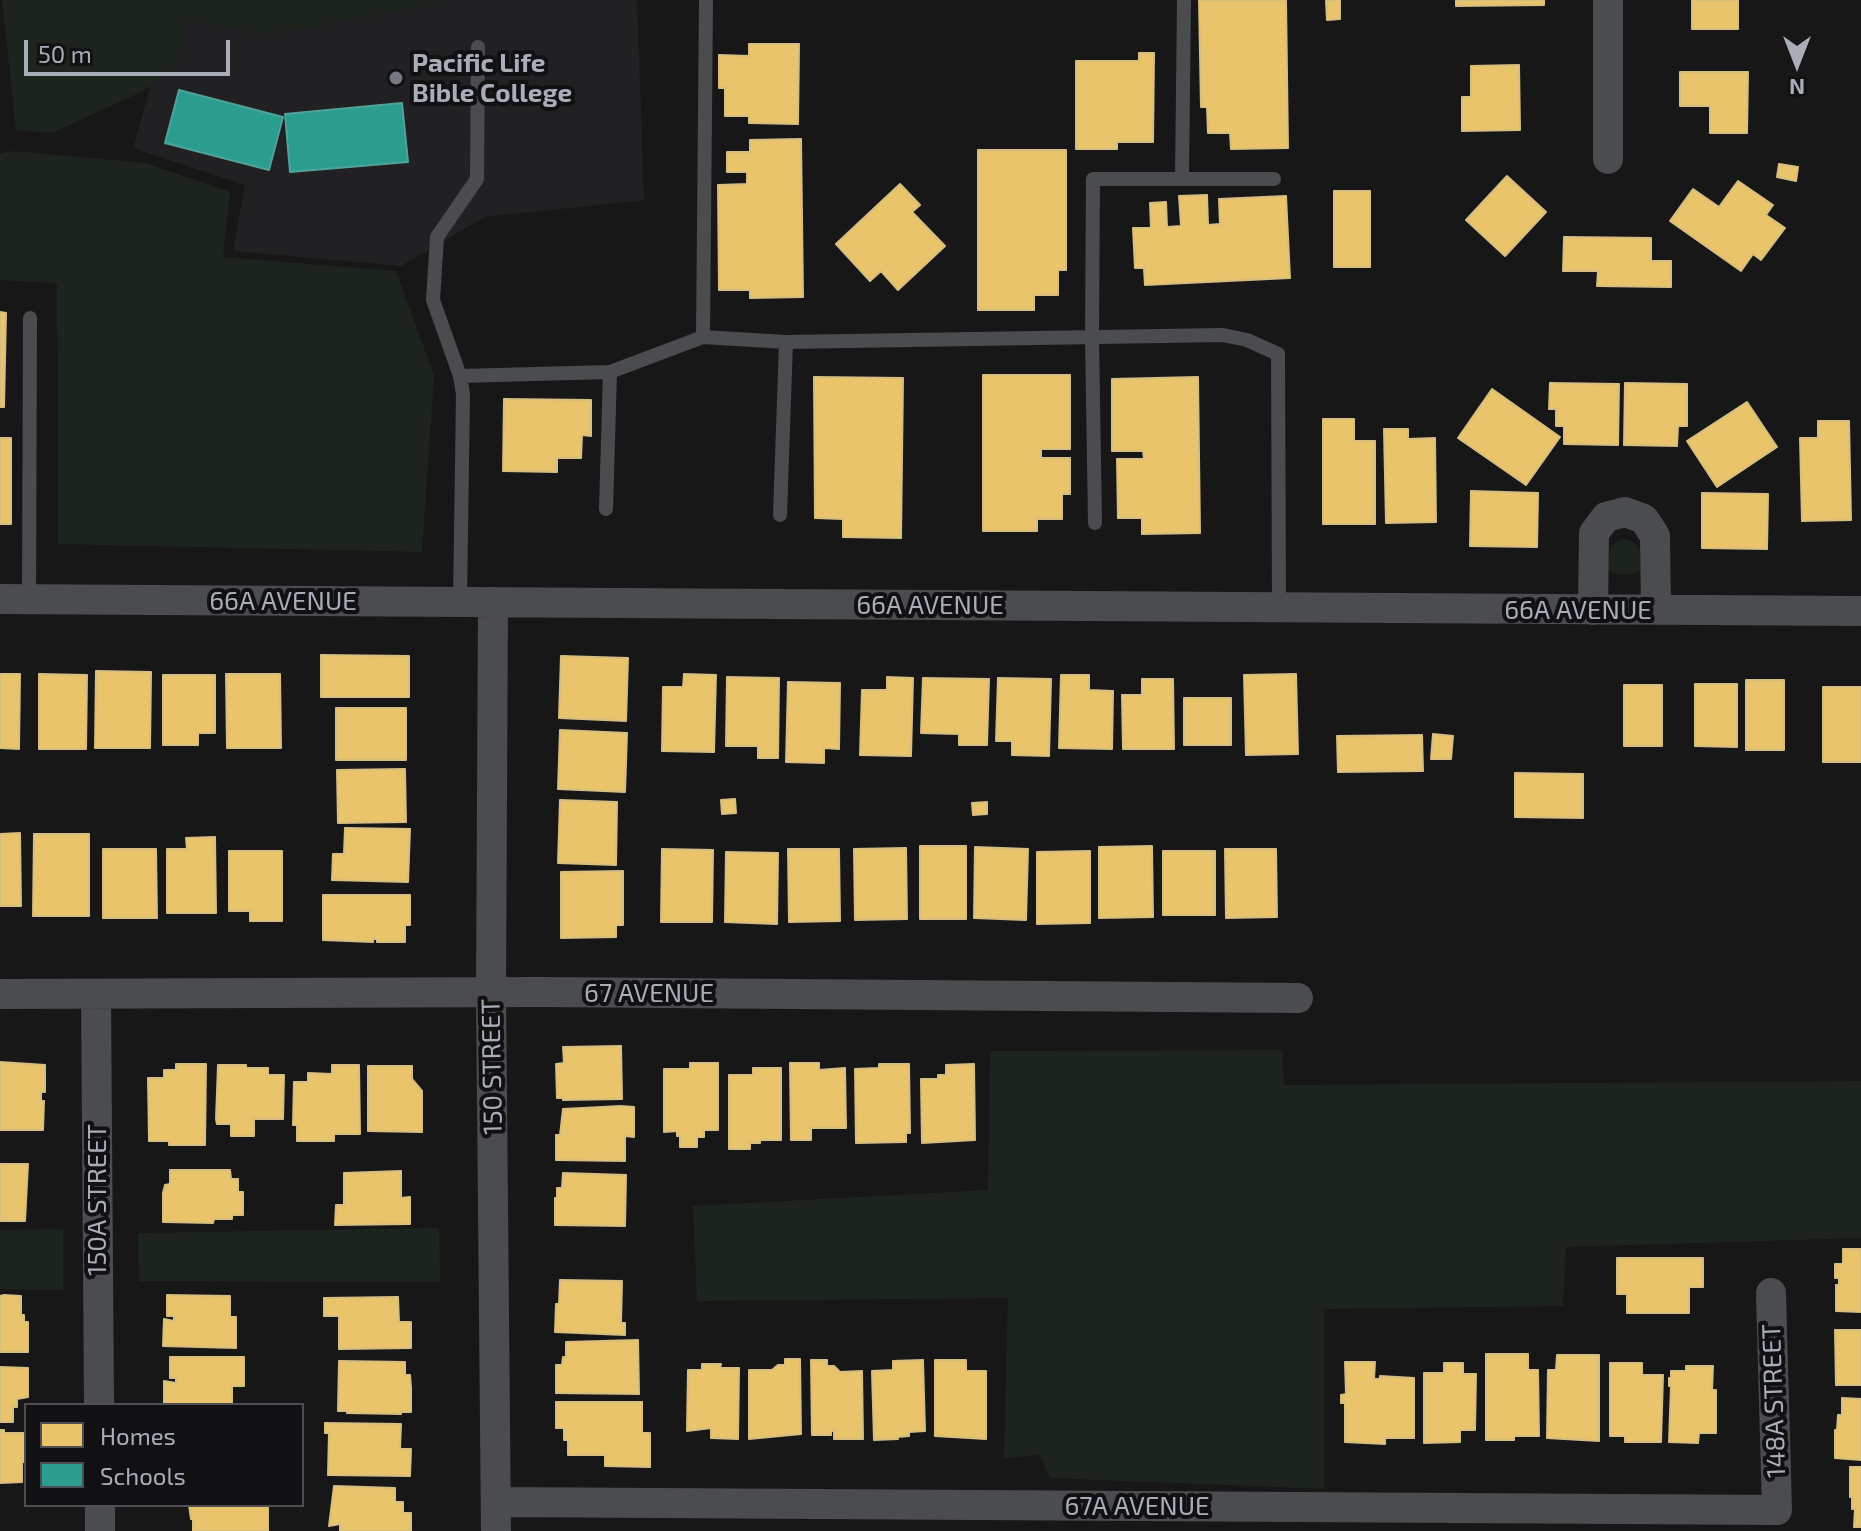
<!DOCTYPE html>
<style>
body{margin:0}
#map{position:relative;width:1861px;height:1531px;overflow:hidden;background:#171717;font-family:"Exo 2",sans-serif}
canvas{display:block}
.legend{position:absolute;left:24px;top:1403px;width:280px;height:104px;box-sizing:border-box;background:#111113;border:2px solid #4d4f55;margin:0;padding:10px 14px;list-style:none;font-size:24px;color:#a8adb8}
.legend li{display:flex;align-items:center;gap:16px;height:40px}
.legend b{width:40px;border:2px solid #4d4f55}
.north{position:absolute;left:1757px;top:24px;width:80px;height:80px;-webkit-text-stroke:6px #111113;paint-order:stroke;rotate:180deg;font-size:22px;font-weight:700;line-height:32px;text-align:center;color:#a8adb8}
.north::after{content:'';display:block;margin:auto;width:28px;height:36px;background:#a8adb8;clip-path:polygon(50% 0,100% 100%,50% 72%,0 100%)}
.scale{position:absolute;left:24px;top:40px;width:206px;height:36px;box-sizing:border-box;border:4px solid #a8adb8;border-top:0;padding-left:10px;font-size:24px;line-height:28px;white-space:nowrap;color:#a8adb8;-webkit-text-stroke:6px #111113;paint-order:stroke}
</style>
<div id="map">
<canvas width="1861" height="1531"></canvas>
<ul class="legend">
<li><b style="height:22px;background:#e9c46a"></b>Homes</li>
<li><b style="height:22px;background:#2a9d8f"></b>Schools</li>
</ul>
<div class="north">N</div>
<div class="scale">50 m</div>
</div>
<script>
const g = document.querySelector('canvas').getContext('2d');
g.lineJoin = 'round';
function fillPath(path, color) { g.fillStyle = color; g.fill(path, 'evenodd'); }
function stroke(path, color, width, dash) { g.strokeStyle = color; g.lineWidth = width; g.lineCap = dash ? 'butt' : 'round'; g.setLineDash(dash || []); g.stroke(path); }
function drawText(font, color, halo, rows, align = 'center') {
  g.font = font + ' "Exo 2",sans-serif'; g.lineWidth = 8; g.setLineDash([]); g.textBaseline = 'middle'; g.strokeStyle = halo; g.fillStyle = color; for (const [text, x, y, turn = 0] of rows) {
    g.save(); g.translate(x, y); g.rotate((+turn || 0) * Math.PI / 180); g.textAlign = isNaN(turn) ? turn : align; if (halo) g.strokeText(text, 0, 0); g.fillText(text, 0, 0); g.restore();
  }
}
fillPath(new Path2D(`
 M202,0h435l7,200 -159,17 -84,49 -168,-15 12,-66 -112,-37 40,-140z`), '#212123');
fillPath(new Path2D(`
 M2,0h441v3l-178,32 -77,-15 -14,49 -33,23 -89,41 -36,-3z
 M14,151l131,12 85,29 -7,65 173,14 38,104 -12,177 -364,-8 -1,-261 -57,-3v-126z
 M1624,539c18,4 17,16 16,31 -7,6 -24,6 -31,0 -1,-15 -2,-26 15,-31z
 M1282,1050l2,35 577,-4v157l-295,9 -3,59 -239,3v180l-274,-11 -11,-23 -35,3 4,-160 -311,3 -4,-95 295,-16 2,-139z
 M439,1228l1,54 -301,-1 -1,-48z
 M63,1229v61l-63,-1v-59z`), '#1d241e');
const homes = new Path2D(`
 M1199,0h87l2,148 -57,1 -1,-16h-22l-1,-26h-6z
 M1340,0v19l-13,1 -1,-19z
 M1456,0h88v5l-88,1z
 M1692,0h46v29h-46z
 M749,44h50l-1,80 -49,-1v-7h-24v-28h-6v-33l30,1z
 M1139,53h15l-1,89h-36v7h-41v-88h63z
 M1519,65l1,65 -58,1v-34h9v-31z
 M1680,72h68l-1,61h-37v-27h-30z
 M801,139l2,158 -53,1v-8h-31l-1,-105 29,-1v-12h-20v-20h23v-12z
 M978,150h88v120h-8v25h-24v15h-56z
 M1779,164l19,3 -2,14 -19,-4z
 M1507,176l39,36 -41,44 -39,-36z
 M1738,181l35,24 -7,10 19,13 -24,32 -8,-6 -12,17 -71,-50 23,-32 26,18z
 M900,184l20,21 -8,7 33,34 -47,44 -17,-19 -11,10 -34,-37z
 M1334,191h36v76h-36z
 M1207,195l1,30 12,-1 -1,-25 67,-3 4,82 -145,7 -1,-17h-9l-2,-40h18l-1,-25 16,-1 1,25 14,-1 -2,-30z
 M1564,237l87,1v23h20v26l-74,-1 1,-15h-35z
 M0,312l6,1 -2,94h-4z
 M983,375h87v74h-29v9h29v36h-8v25h-25v12h-54z
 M814,377l89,1 -2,160 -58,-1v-18l-28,-1z
 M1198,377l2,156 -58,1v-16h-24l-1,-59h27l-1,-8h-31v-72z
 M1550,383l69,1 -1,61 -54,-1v-18h-8v-17h-7z
 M1625,383l62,1v42h-9l-1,20 -53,-1z
 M1492,389l68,48 -34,48 -68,-47z
 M504,399l87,1v36l-9,-1 -1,23h-24v14l-54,-1z
 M1747,402l30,45 -60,40 -30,-46z
 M1323,419h31v22h21v83h-52z
 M1818,421h31l2,99 -49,1 -2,-83h18z
 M1384,429h24v10l27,-1 1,84 -50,1z
 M0,438h11v86h-11z
 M1471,491l67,2 -1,54 -67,-1z
 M1702,493l66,1 -1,55 -65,-1z
 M321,655l88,1v41h-88z
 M561,656l67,2 -2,63 -67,-3z
 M96,671l55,1 -1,76h-55z
 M0,674h20l-1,75 -19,-1z
 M39,674l48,1 -1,74h-47z
 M226,674h54l1,74h-54z
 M684,674l32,1 -2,77 -52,-1 1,-64h20z
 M1296,674l2,80 -52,1 -2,-80z
 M163,675h52v58h-17v12h-35z
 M1061,675h28v15l24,1 -1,58 -53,-1z
 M727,677l52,1 -1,80h-20v-12h-32z
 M887,677l26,1 -2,78 -51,-1 2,-65h25z
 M923,678l66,1 -2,66h-28v-11l-38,-1z
 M998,678l53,1 -2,77 -37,-1v-14h-16z
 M1142,679h31l1,70h-51l-1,-54h20z
 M1746,680h38v70h-38z
 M788,682l52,1 -1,66 -15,-1v15l-38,-1z
 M1695,684h42v63l-42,-1z
 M1624,685h38v61h-38z
 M1823,687h38v75h-38z
 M1184,698h47v47h-47z
 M336,708h70v52h-70z
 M560,730l67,3 -2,59 -67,-3z
 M1433,734l20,2 -2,23h-20z
 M1422,735l1,36 -85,1 -1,-36z
 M405,769l1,53 -68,1 -1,-53z
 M1515,773l68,1v44l-68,-1z
 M735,799l1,14 -14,1 -1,-14z
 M560,800l57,2 -1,63 -58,-2z
 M987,802v12l-14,1 -1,-12z
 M345,828l65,1 -2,53 -76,-2 1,-26h11z
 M20,833l1,73h-21v-72z
 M34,834h55v82h-56z
 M215,837l1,76h-49v-64h20l-1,-11z
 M920,846h46v73h-46z
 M1152,846l1,71 -54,1v-71z
 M975,847l53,2 -2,71 -52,-2z
 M906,848l1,71 -52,1 -1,-71z
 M103,849h53l1,69h-54z
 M662,849l51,1 -1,72h-51z
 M788,849h51l1,72 -51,1z
 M1225,849h51l1,68 -51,1z
 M229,851h53v70h-32v-10h-21z
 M1090,851v72l-53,1v-72z
 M1163,851h52v64h-52z
 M726,852l52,1 -1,71 -52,-2z
 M623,871v54h-7v12l-55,1v-66z
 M323,895h87v30h-5v17h-28v-3h-4v3l-50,-2z
 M621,1046l1,53 -59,1v-2h-6l-1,-34 8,-1 -1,-16z
 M0,1062l45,3v27h-4v9h3l-1,29h-43z
 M690,1063h28v67h-14v7h-7v10h-17v-11h-3v-5l-13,1v-63h26z
 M790,1063h29v7l26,-2 1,60h-35v12h-20z
 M176,1064h30l-1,81h-36v-4h-20l-1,-63h16v-8h12z
 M879,1064h30l1,69h-4v9l-50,1 -1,-74 24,-1z
 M974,1064l1,76 -53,3 -1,-64h17v-4h8v-10z
 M218,1065h28v3h22v7h16l-1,44h-29v17h-23v-12h-14l-1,-5z
 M332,1065h27l1,69h-26v7h-37v-16h-4l1,-43h14v-9l24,1z
 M368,1066h44v13l10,12v41l-54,-1z
 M753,1068h28v72h-21v3h-10v6h-21v-74h24z
 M621,1106l13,1v30l-9,-1v25l-69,-1v-25h4l3,-26z
 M0,1164h28l-3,57h-25z
 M170,1170h60l1,9h7v13h5v23h-11v4h-18l-1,4 -50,-1v-29l2,-8 5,-1z
 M401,1171v27l9,-1v27l-75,1 1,-20h8v-32z
 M563,1173l63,2 -1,51 -70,-1v-27h2v-10h5z
 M1843,1249h18v63l-25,-1v-26h3v-7h-4v-14h8z
 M1617,1258h86v29h-14v26h-62v-19h-10z
 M560,1280l62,1 -1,42h4v12l-70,-3 1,-28h3z
 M4,1295l17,1v19h3v7h4v30h-28v-56z
 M167,1295l63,1v21h6v31l-73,-2 1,-27 10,2v-5h-7z
 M398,1297l1,25h12v26l-72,1v-33h-15v-18z
 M1835,1330h26v55h-25z
 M638,1340l1,54 -83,-1v-28h6l1,-8h3v-15z
 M1486,1354h42v16h10l1,66h-25v4h-28z
 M1557,1355h42v86l-52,-3 1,-68h8z
 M170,1357h74v29h-12v19h-68v-24l12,2v-5h-6z
 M785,1359h15l1,75 -52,5v-69h23l6,-5h7z
 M811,1360h16v6h7l6,6 22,-1 1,68h-29v-8h-3v4h-19z
 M923,1360l2,71 -16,1v4l-12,1 1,2 -24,1 -2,-69 21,-1v-9z
 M935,1360h31v11h20v68l-51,-3z
 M339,1361l66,1v13h5l1,13v24h-10v2l-54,-1v-2h-9z
 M1345,1362h30l-1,17h6v-3l34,2v60h-29v6l-40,-2v-39h-4v-8l5,-1z
 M1444,1363h19v11h13l-1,56h-15v12l-36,1v-70h20z
 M1610,1363h32v12h21l-2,67h-36v-6h-15z
 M702,1364h19l-1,4h19l-1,71 -27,-1v-10l-24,3 1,-61h14z
 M1686,1366h27l-1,24h4v43h-17l-1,10 -29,-1 2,-56h-2v-8h2v-7h15z
 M0,1367l28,1v29l-11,2v8h-4v15h-13z
 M1842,1398l19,1v61l-26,-2v-28h2l1,-15h4z
 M556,1402h86v31h8v34l-45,-1v-11h-37v-15h-4v-12h-8z
 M325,1423l76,1 -1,25h11l-1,27 -82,-1 1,-42h-4z
 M0,1430h4v3h22v30l-4,-2v21l-22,1z
 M1850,1467h11v60h-7l1,-18h-3v-12h-2z
 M334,1486l61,2v14h8v11h8v18h-71v-7l-11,2z
 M268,1505v26h-75v-12h-2l-2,-14z`);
fillPath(homes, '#e9c46a');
stroke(homes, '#d6bd81', 2);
const schools = new Path2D(`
 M179,90l104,27 -14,53 -104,-27z
 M402,103l6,59 -118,10 -5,-58z`);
fillPath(schools, '#2a9d8f');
stroke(schools, '#50a29b', 2);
stroke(new Path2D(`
 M1182,178l2,-178
 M703,337l3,-337
 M460,376l150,-4 93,-35 83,5 437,-7 24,5 31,14 1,254
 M606,509l4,-137
 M780,515l6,-173
 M1095,523l-3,-186 1,-158h181
 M29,599l1,-281
 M460,602l3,-208 -3,-18 -27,-76 4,-63 40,-58 1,-132`), '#4b4c50', 14);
stroke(new Path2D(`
 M1608,159v-159
 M0,599l1861,12
 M493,602l-2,390 5,539
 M1593,610l1,-77 12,-16 19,-5 19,7 11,17 1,74
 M0,994l540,-2 758,6
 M96,995l3,410
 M497,1502l1280,8 -6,-217
 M100,1505v26`), '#4b4c50', 30);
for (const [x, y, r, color] of [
 [396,78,8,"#757880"]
]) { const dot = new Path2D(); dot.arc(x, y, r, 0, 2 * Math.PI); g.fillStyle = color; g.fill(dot); stroke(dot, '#111113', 3); }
drawText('bold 26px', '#a8adb8', '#111113', [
 ["Pacific Life",412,63],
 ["Bible College",412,93]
], 'left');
drawText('26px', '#a8adb8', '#111113', [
 ["66A AVENUE",283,601],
 ["66A AVENUE",930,605],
 ["66A AVENUE",1578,610],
 ["67 AVENUE",649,993],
 ["150 STREET",492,1067,-91],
 ["150A STREET",97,1200,-90],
 ["148A STREET",1774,1401,-92],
 ["67A AVENUE",1137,1506]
]);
</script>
